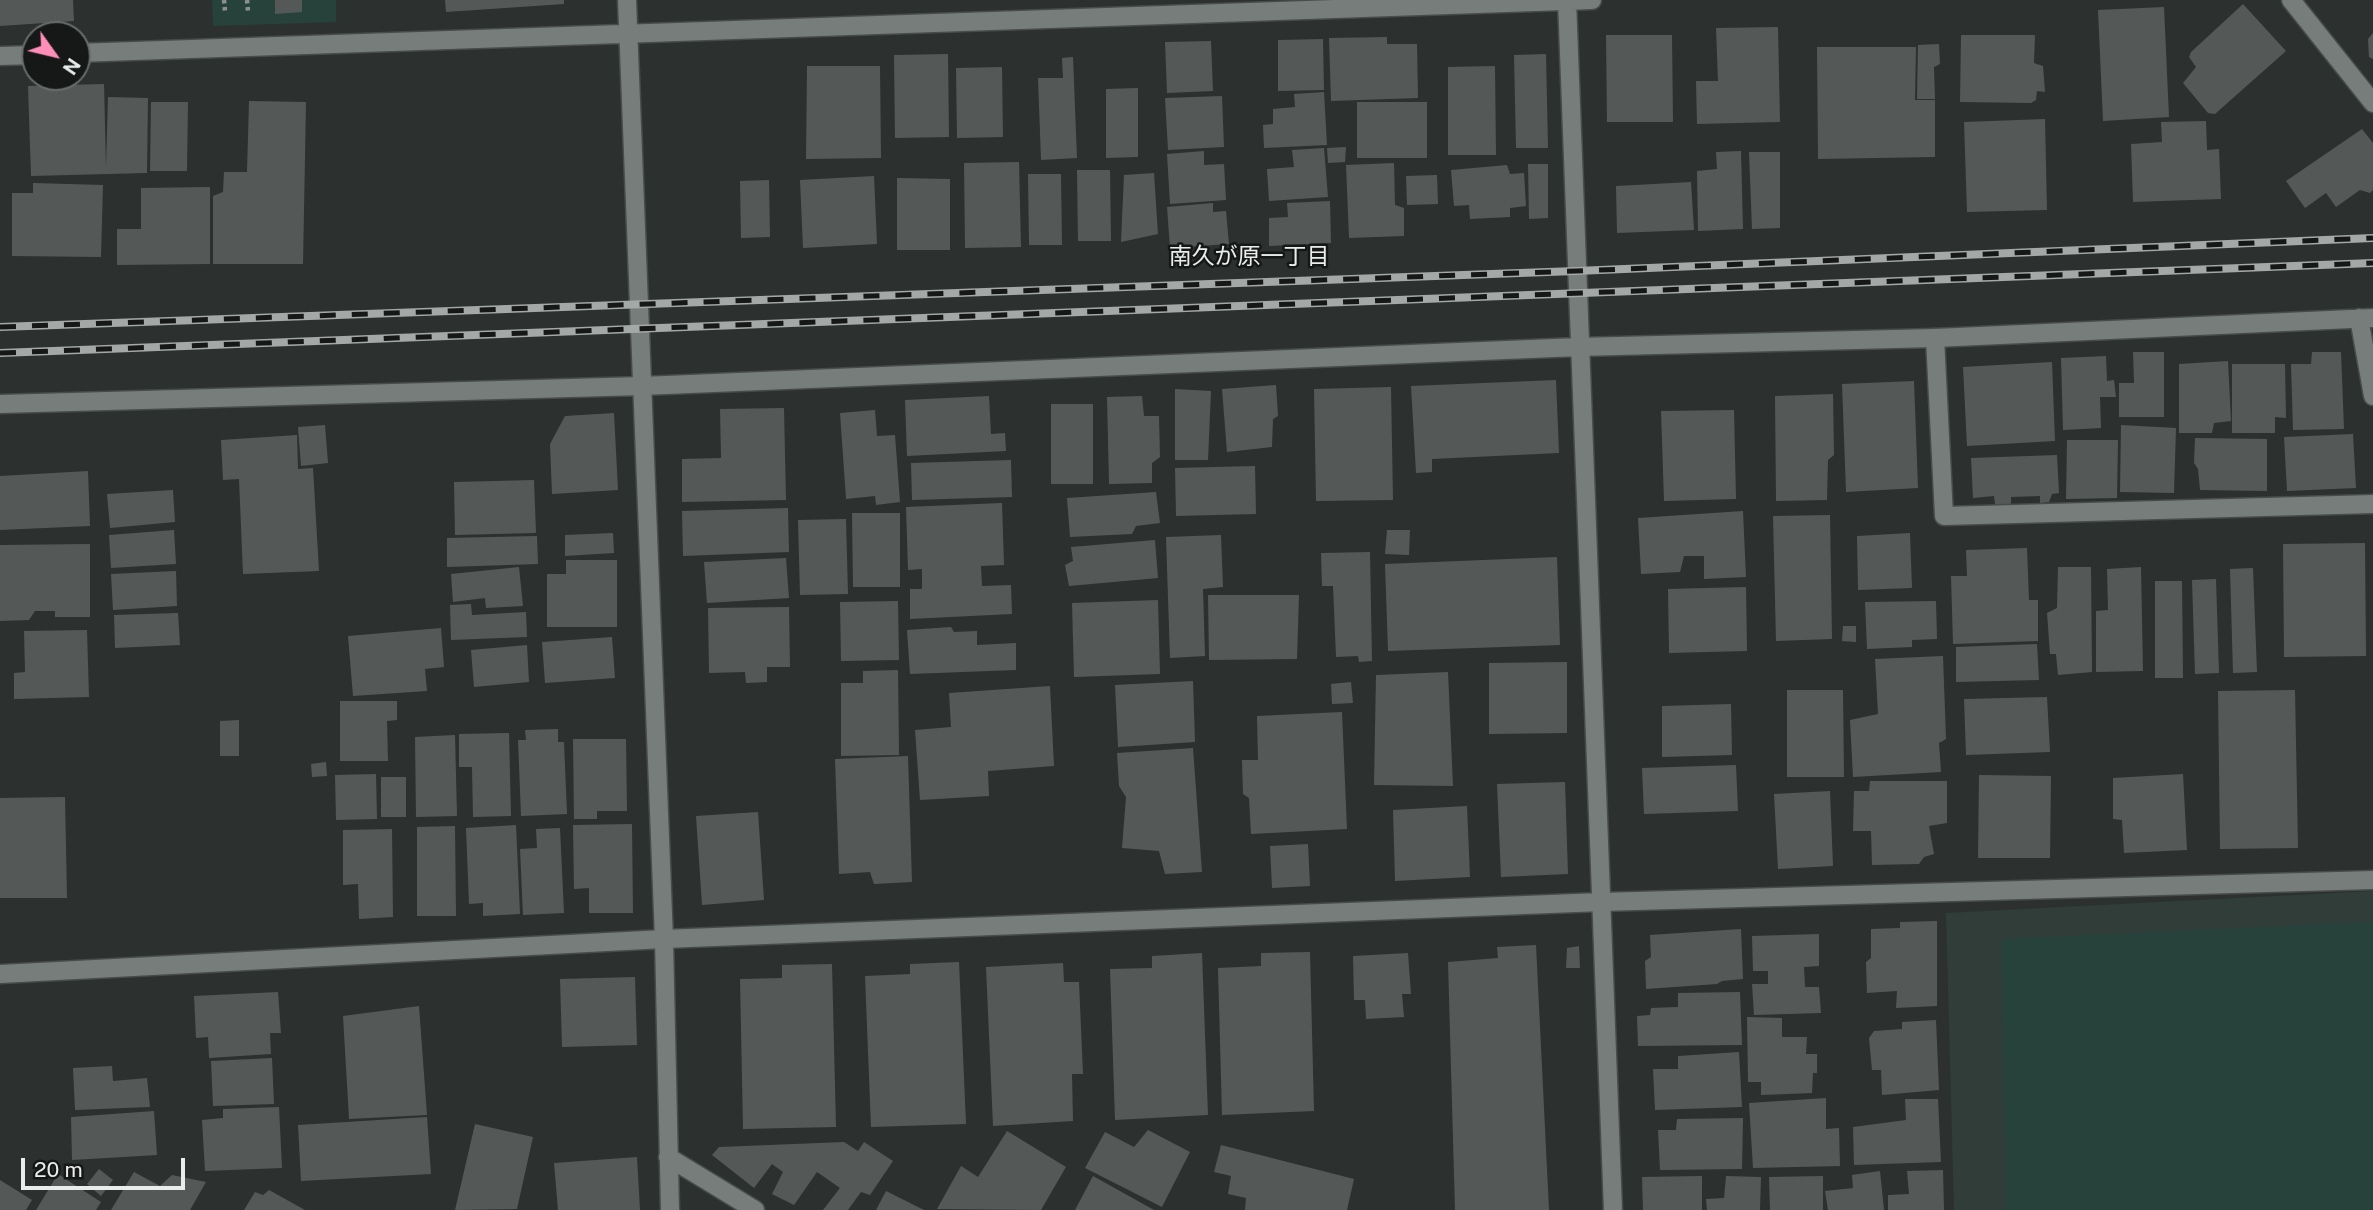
<!DOCTYPE html>
<meta charset="utf-8">
<style>
body{margin:0}
#map{position:relative;width:2373px;height:1210px;overflow:hidden;background:#2c3130;font-family:"Public Sans",sans-serif}
canvas{display:block}
.north{position:absolute;left:21px;top:21px;width:70px;height:70px;box-sizing:border-box;background:#161818;border:2px solid #6a6d6d;border-radius:50%;rotate:124deg;font-size:19px;font-weight:700;line-height:28px;text-align:center;color:#e9edec}
.north::after{content:'';display:block;margin:auto;width:24px;height:32px;background:#ff8eb9;clip-path:polygon(50% 0,100% 100%,50% 72%,0 100%)}
.scale{position:absolute;left:21px;top:1158px;width:164px;height:32px;box-sizing:border-box;border:4px solid #e9edec;border-top:0;padding-left:9px;font-size:21px;line-height:24px;white-space:nowrap;color:#e9edec;-webkit-text-stroke:5px #161818;paint-order:stroke}
</style>
<div id="map">
<canvas width="2373" height="1210"></canvas>
<div class="north">N</div>
<div class="scale">20 m</div>
</div>
<script>
const g = document.querySelector('canvas').getContext('2d');
g.lineJoin = 'round';
function fillPath(path, color) { g.fillStyle = color; g.fill(path, 'evenodd'); }
function stroke(path, color, width, dash) { g.strokeStyle = color; g.lineWidth = width; g.lineCap = dash ? 'butt' : 'round'; g.setLineDash(dash || []); g.stroke(path); }
function drawText(font, color, halo, rows, align = 'center') {
  g.font = font + ' "Public Sans","Noto Sans JP",sans-serif'; g.lineWidth = 5; g.setLineDash([]); g.textBaseline = 'middle'; g.strokeStyle = halo; g.fillStyle = color; for (const [text, x, y, turn = 0] of rows) {
    g.save(); g.translate(x, y); g.rotate((+turn || 0) * Math.PI / 180); g.textAlign = isNaN(turn) ? turn : align; if (halo) g.strokeText(text, 0, 0); g.fillText(text, 0, 0); g.restore();
  }
}
fillPath(new Path2D(`
 M2373,891v319h-419l-8,-297z`), '#303d39');
fillPath(new Path2D(`
 M212,0h124v22l-123,4z
 M2373,922v288h-368l-3,-271z`), '#27423b');
fillPath(new Path2D(`
 M0,0h73l1,21 -74,5z
 M275,0h27v12l-27,2z
 M445,0h119v4l-118,8z
 M2243,4l43,47 -71,63 -7,-1 -25,-30 13,-16 -7,-10 2,-5z
 M2164,7l5,110 -66,4 -5,-111z
 M1778,27l2,95 -83,2 -1,-43h22l-2,-53z
 M2373,33v26l-4,-2 -1,-18z
 M1606,35h66l1,87h-66z
 M1961,35h74l-1,28 9,3 2,26 -8,-1 -1,9 -5,3 -71,-1z
 M1387,37v7h30l1,54 -87,3 -2,-63z
 M1323,39l1,51 -46,1v-51z
 M1211,41l2,50 -46,2 -2,-51z
 M1939,44l1,20 -6,3 1,32h-18l1,-54z
 M1817,47h99l-1,53h20v57l-117,2z
 M948,54l1,83 -54,1 -1,-83z
 M1546,54l2,94h-32l-2,-93z
 M1073,57l4,101 -36,2 -3,-82h25l-1,-20z
 M807,66h73l1,92 -75,1z
 M1495,66l1,89h-48v-88z
 M1002,67l1,70 -46,1 -1,-70z
 M104,84l2,83 2,-70 40,1 -1,75 -116,3 -3,-90z
 M1138,88v69l-32,1v-69z
 M1324,92l3,53 -63,3 -1,-23 10,-1v-15l22,-2 -1,-13z
 M1222,96l2,51 -56,3 -3,-52z
 M249,101l57,1 -3,162h-90v-68l10,-4 1,-20h23z
 M151,102h37l-1,69h-37z
 M1357,102h70v56h-70z
 M2045,119l2,91 -80,2 -3,-90z
 M2206,121l1,29 12,-1 2,50 -88,3 -2,-58 31,-2 -1,-20z
 M2362,129l11,14v47l-3,3 -10,-3 -24,17 -10,-14 -21,15 -19,-27z
 M1346,147l-1,15 -17,1 -1,-15z
 M1324,148l4,49 -59,4 -2,-32 27,-2 -2,-17z
 M1204,151v14l20,-1 2,36 -56,4 -3,-50z
 M1741,151l2,78 -45,2 -1,-60 20,-2 -1,-17z
 M1749,152h31v76l-28,1z
 M1019,162l2,85 -56,1 -1,-85z
 M1394,163l1,42 9,3v28l-55,2 -3,-73z
 M1528,164h20v54l-19,1z
 M1507,165l3,9 14,-1 2,33 -16,2v9l-40,2 -1,-14 -15,1 -3,-36z
 M1077,170h33l1,71h-33z
 M1154,173l4,61 -37,8 3,-67z
 M1028,174h33l1,71h-33z
 M1437,175l1,29 -31,1 -1,-29z
 M874,176l3,68 -74,4 -3,-68z
 M897,178l53,1v71h-53z
 M769,180l1,57 -29,1 -1,-57z
 M1691,182l3,48 -77,3 -1,-47z
 M33,183l70,2 -2,72 -89,-1v-63h21z
 M210,187v77l-93,1v-36h24v-41z
 M1330,201l1,42 -62,3v-28l19,-1 -1,-14z
 M1213,203v9l13,-1 3,33 -59,4 -3,-41z
 M2133,352h31v65h-45v-34h15z
 M2312,352h29l3,77 -51,1 -2,-66h20z
 M2106,356l1,25 7,-1 2,17h-16l1,31 -38,2 -2,-72z
 M2228,361l3,60 -17,2 -2,10h-33v-69z
 M2052,362l3,79 -88,5 -4,-79z
 M2232,364h53l1,54 -11,-1v16h-43z
 M1556,380l3,73 -127,6v13l-16,1 -5,-87z
 M1914,381l4,107 -72,4 -4,-108z
 M1276,385l2,31 -5,3 -1,28 -45,5 -5,-63z
 M1391,387l2,113 -77,1 -2,-112z
 M1175,389l36,2 -3,69h-33z
 M1833,394l1,61 -6,5 -1,40 -51,1 -1,-105z
 M989,396l2,38 14,-1 1,18 -99,5 -2,-56z
 M1142,396l2,20h15l1,41 -8,6v20l-43,1 -2,-87z
 M1051,404h42v80h-42z
 M784,408l2,92 -104,2v-43l39,-1 -1,-49z
 M875,410l2,26 18,-1 5,67 -24,3 -1,-9 -29,3 -6,-86z
 M1734,410l2,89 -72,2 -3,-90z
 M614,413l4,77 -66,4 -2,-50 15,-28z
 M325,425l3,38 -27,3 -3,-39z
 M2121,425l55,3 -2,65 -54,-1z
 M2353,434l3,54 -69,3 -3,-54z
 M297,435l1,34 15,-1 6,103 -76,3 -4,-95 -16,1 -2,-40z
 M2195,438l72,1v52l-67,-1 -2,-21 -4,-6z
 M2067,440h51l-1,58 -51,1z
 M2057,455l2,38 -7,1 -3,8 -9,1v-7l-29,1v7h-16l-1,-8 -21,2 -2,-40z
 M1011,460l1,37 -100,3 -1,-37z
 M1255,466l1,48 -80,2 -1,-48z
 M88,471l2,55 -90,4v-54z
 M534,480l2,53 -81,2 -1,-53z
 M173,490l2,32 -65,6 -3,-34z
 M1156,492l4,31 -24,3 -4,8 -62,3 -3,-39z
 M1002,503l2,62 -23,1 1,20 29,-1 1,29 -102,5v-30h12v-20l-14,1 -2,-63z
 M788,508l1,44 -106,4 -1,-45z
 M1743,511l3,66 -42,2v-23h-20l-4,16 -39,2 -3,-56z
 M852,513h48v74h-47z
 M1830,515l2,124 -56,2 -3,-125z
 M846,519l2,75 -48,1 -2,-75z
 M174,530l2,34 -65,4 -2,-33z
 M1387,530h23l-1,25 -24,-1z
 M613,533l1,20 -49,3v-21z
 M1910,533l2,55 -54,2 -1,-54z
 M1221,535l2,52 -20,2 2,67 -35,2 -4,-121z
 M537,536l1,28 -91,3v-29z
 M1155,540l3,38 -89,8 -4,-21 8,-4 -2,-14z
 M2365,543l1,113 -82,1 -1,-113z
 M90,544v73h-35v-6h-20l-6,9 -29,1v-76z
 M2027,548l2,52h9v41l-85,3 -2,-68h16l-1,-26z
 M1370,552l2,109 -13,1 -1,-6 -22,1 -3,-71h-11l-1,-33z
 M1557,557l3,88 -172,6 -3,-87z
 M786,558l3,40 -82,5 -3,-41z
 M566,560h51v67h-70v-53h19z
 M519,567l4,39 -37,2 -1,-10 -32,4 -2,-28z
 M2058,567h33l1,105 -34,3 -2,-21h-6l-3,-41 10,-5z
 M2141,567l2,104 -47,1v-61l12,-1 -1,-41z
 M2253,568l4,104 -24,1 -3,-104z
 M176,571l1,35 -64,4 -2,-36z
 M2216,579l3,94 -24,1 -3,-94z
 M2155,581h27l1,97h-28z
 M1746,587l1,64 -78,2 -1,-64z
 M1208,595h91l-2,64 -88,1z
 M1158,600l2,74 -86,3 -2,-74z
 M898,601l1,59 -58,1 -1,-59z
 M1936,601l1,38 -25,1v7l-45,2 -2,-47z
 M471,604l1,11 54,-3 1,25 -76,3 -1,-35z
 M789,607l1,60h-23v15l-21,1 -1,-11 -36,1 -1,-65z
 M178,613l2,32 -65,3 -1,-33z
 M1843,626h13v16l-14,-1z
 M951,627l3,5 23,-1v14l39,-2v27l-106,4 -3,-44z
 M441,628l3,39 -19,2 2,22 -74,5 -5,-60z
 M87,630l2,67 -75,2v-26l11,-1 -1,-41z
 M612,637l3,41 -70,5 -3,-41z
 M2037,644l2,36 -83,2v-35z
 M527,645l2,37 -55,5 -3,-37z
 M1943,656l3,83 -7,4 2,29 -88,5 -3,-57 28,-6 -3,-55z
 M1567,662v71l-78,1v-71z
 M898,670l1,85 -58,1v-73h22v-12z
 M1448,672l5,114 -79,-1 2,-110z
 M1193,681l2,61 -77,5 -3,-62z
 M1351,682l2,21 -21,1 -1,-20z
 M1050,686l4,80 -66,5 1,25 -69,4 -5,-70 36,-3 -2,-34z
 M1787,690h56l1,87h-57z
 M2295,690l3,158 -78,1 -2,-158z
 M2047,697l3,55 -84,3 -2,-56z
 M340,701h57v19l-10,1 1,40h-48z
 M1731,704l1,51 -70,2v-51z
 M1342,712l5,117 -96,5 -2,-36 -6,-4 -1,-34h16l-1,-44z
 M239,720v36h-19v-35z
 M558,729v13h6l3,72 -46,2 -3,-76h8l-1,-10z
 M509,733l2,83 -38,1 -1,-50h-13v-33z
 M455,735l2,81 -41,1 -1,-80z
 M573,739h53l1,72h-30v8h-23z
 M1193,748l9,124 -37,2 -6,-23 -37,-3 4,-51 -7,-11 -2,-33z
 M908,756l4,126 -38,2 -4,-12 -31,2 -4,-115z
 M326,762l1,14 -15,1 -1,-13z
 M1736,765l2,46 -94,3 -2,-46z
 M376,774l1,45 -41,1 -1,-45z
 M2183,774l4,76 -63,3 -2,-33 -9,-1v-41z
 M1979,775l72,1 -1,82h-72z
 M381,777h25v40h-25z
 M1870,781h77v42l-18,3 5,28 -10,3 -5,7 -47,1 -1,-34h-18l1,-40h15z
 M1565,782l3,92 -67,3 -4,-93z
 M1830,791l3,75 -55,3 -4,-75z
 M65,797l2,101h-67v-100z
 M1467,806l3,71 -75,4 -2,-71z
 M758,812l6,88 -62,5 -6,-89z
 M632,824l1,89h-44v-25l-15,1 -1,-64z
 M516,825l4,89 -37,2v-13l-14,1 -3,-76z
 M455,826l1,90h-39v-89z
 M560,828l4,85 -41,2 -3,-66 17,-1 -1,-19z
 M392,829l1,88 -34,2 -1,-35 -15,1v-55z
 M1308,844l2,42 -38,2 -2,-42z
 M1937,921v85l-41,2 1,-17 -30,2 -1,-31 5,-4v-29l29,-1v-6z
 M1741,929l2,50 -21,2 -5,3 -71,5 -1,-28 6,-4 -1,-22z
 M1819,934v32l-15,1 1,20h14l2,26 -67,2 -2,-31h16v-13h-15l-1,-35z
 M1536,945l13,265h-94l-7,-248 50,-4 -1,-11z
 M1579,946l1,22h-14l1,-20z
 M1310,952l4,159 -92,4 -4,-147 43,-2v-13z
 M1202,953l6,162 -93,5 -5,-151 42,-1v-12z
 M1408,953l3,41h-9l2,23 -38,2 -1,-19h-11l-1,-44z
 M959,962l7,162 -95,3 -6,-151 45,-2v-10z
 M1063,963l1,19h15l4,92h-11l1,47 -80,5 -7,-159z
 M832,964l4,163 -93,2 -3,-150 42,-1v-13z
 M635,977l2,68 -75,2 -2,-68z
 M278,992l3,41h-11l1,21 -62,4 -1,-21 -12,1 -2,-42z
 M1740,992l2,53 -104,1 -1,-30 13,-1 1,-7 27,-1v-14z
 M419,1006l8,109 -78,4 -6,-103z
 M1747,1017l35,1v19h25l-1,17h11v19h-4l-1,20 -51,2v-13h-13z
 M1936,1020l3,70 -57,5 -1,-25h-9l-3,-32 5,-7 28,-2v-7z
 M1739,1052l3,55 -87,3 -2,-41h25v-13z
 M272,1058l2,46 -61,2 -2,-45z
 M112,1066l1,15 34,-3 3,29 -75,3 -2,-42z
 M1826,1098v31l13,-1 1,38 -87,2 -4,-65z
 M1905,1099h33l3,63 -87,3 -1,-38 53,-7z
 M279,1107l3,61 -77,3 -3,-51 21,-2v-9z
 M154,1111l3,44 -85,5 -1,-43z
 M427,1117l4,57 -130,7 -3,-56z
 M1743,1118l-1,51 -82,1 -2,-40h18l1,-11z
 M475,1124l58,13 -16,72 -62,1z
 M1148,1130l42,22 -28,55 -77,-39 20,-36 29,15z
 M1007,1131l59,36 -25,43 -104,-1 24,-43 17,11z
 M844,1142l14,9 6,-9 29,19 -23,34 -9,-3 -13,18h-25l17,-22 -23,-16 -23,33 -22,-11 11,-22 -11,-8 -18,24 -42,-33 7,-8z
 M1221,1145l133,34 -7,31h-102l1,-12 -18,-4 3,-18 -17,-4z
 M637,1157l3,53h-82l-4,-47z
 M99,1169l14,11 -12,16 -14,-12z
 M1943,1170l1,40h-56v-15l21,-1 -2,-23z
 M1880,1171l4,39h-56l-3,-19 28,-3 -1,-13z
 M134,1172l26,14 12,-11 34,7 -16,28h-79z
 M58,1174l43,28 -5,8h-60z
 M1093,1176l61,34h-79z
 M1702,1176v34h-59l-1,-33z
 M1726,1176l35,1 -1,33h-53l-1,-11 18,-1z
 M1823,1176v34h-53l-1,-33z
 M0,1180l32,20 -6,10h-26z
 M269,1190l36,20h-61l11,-18 8,3z
 M886,1191l38,19h-48z`), '#545958');
const service = new Path2D(`
 M1935,338l9,178 429,-12`);
const minor = new Path2D(`
 M627,0l37,939 6,271
 M1567,0l46,1210
 M2291,0l82,103
 M77,53l1515,-53
 M0,56l35,-1
 M2359,318l14,78
 M0,404l642,-18 936,-39 357,-9 438,-20
 M0,974l664,-35 937,-37 772,-22
 M668,1157l87,53`);
stroke(service, '#474c4b', 21);
stroke(minor, '#474c4b', 21);
stroke(new Path2D(`
 M224,0l1,11
 M247,0l1,11`), '#8c9190', 4.5, [3.5, 3.5]);
stroke(service, '#777d7b', 18);
stroke(minor, '#777d7b', 18);
const rail = new Path2D(`
 M0,327l1576,-56 797,-33
 M0,353l2373,-90`);
stroke(rail, '#a4a9a8', 8);
stroke(rail, '#161818', 5, [16]);
drawText('23px', '#e9edec', '#161818', [
 ["南久が原一丁目",1249,257]
]);
</script>
